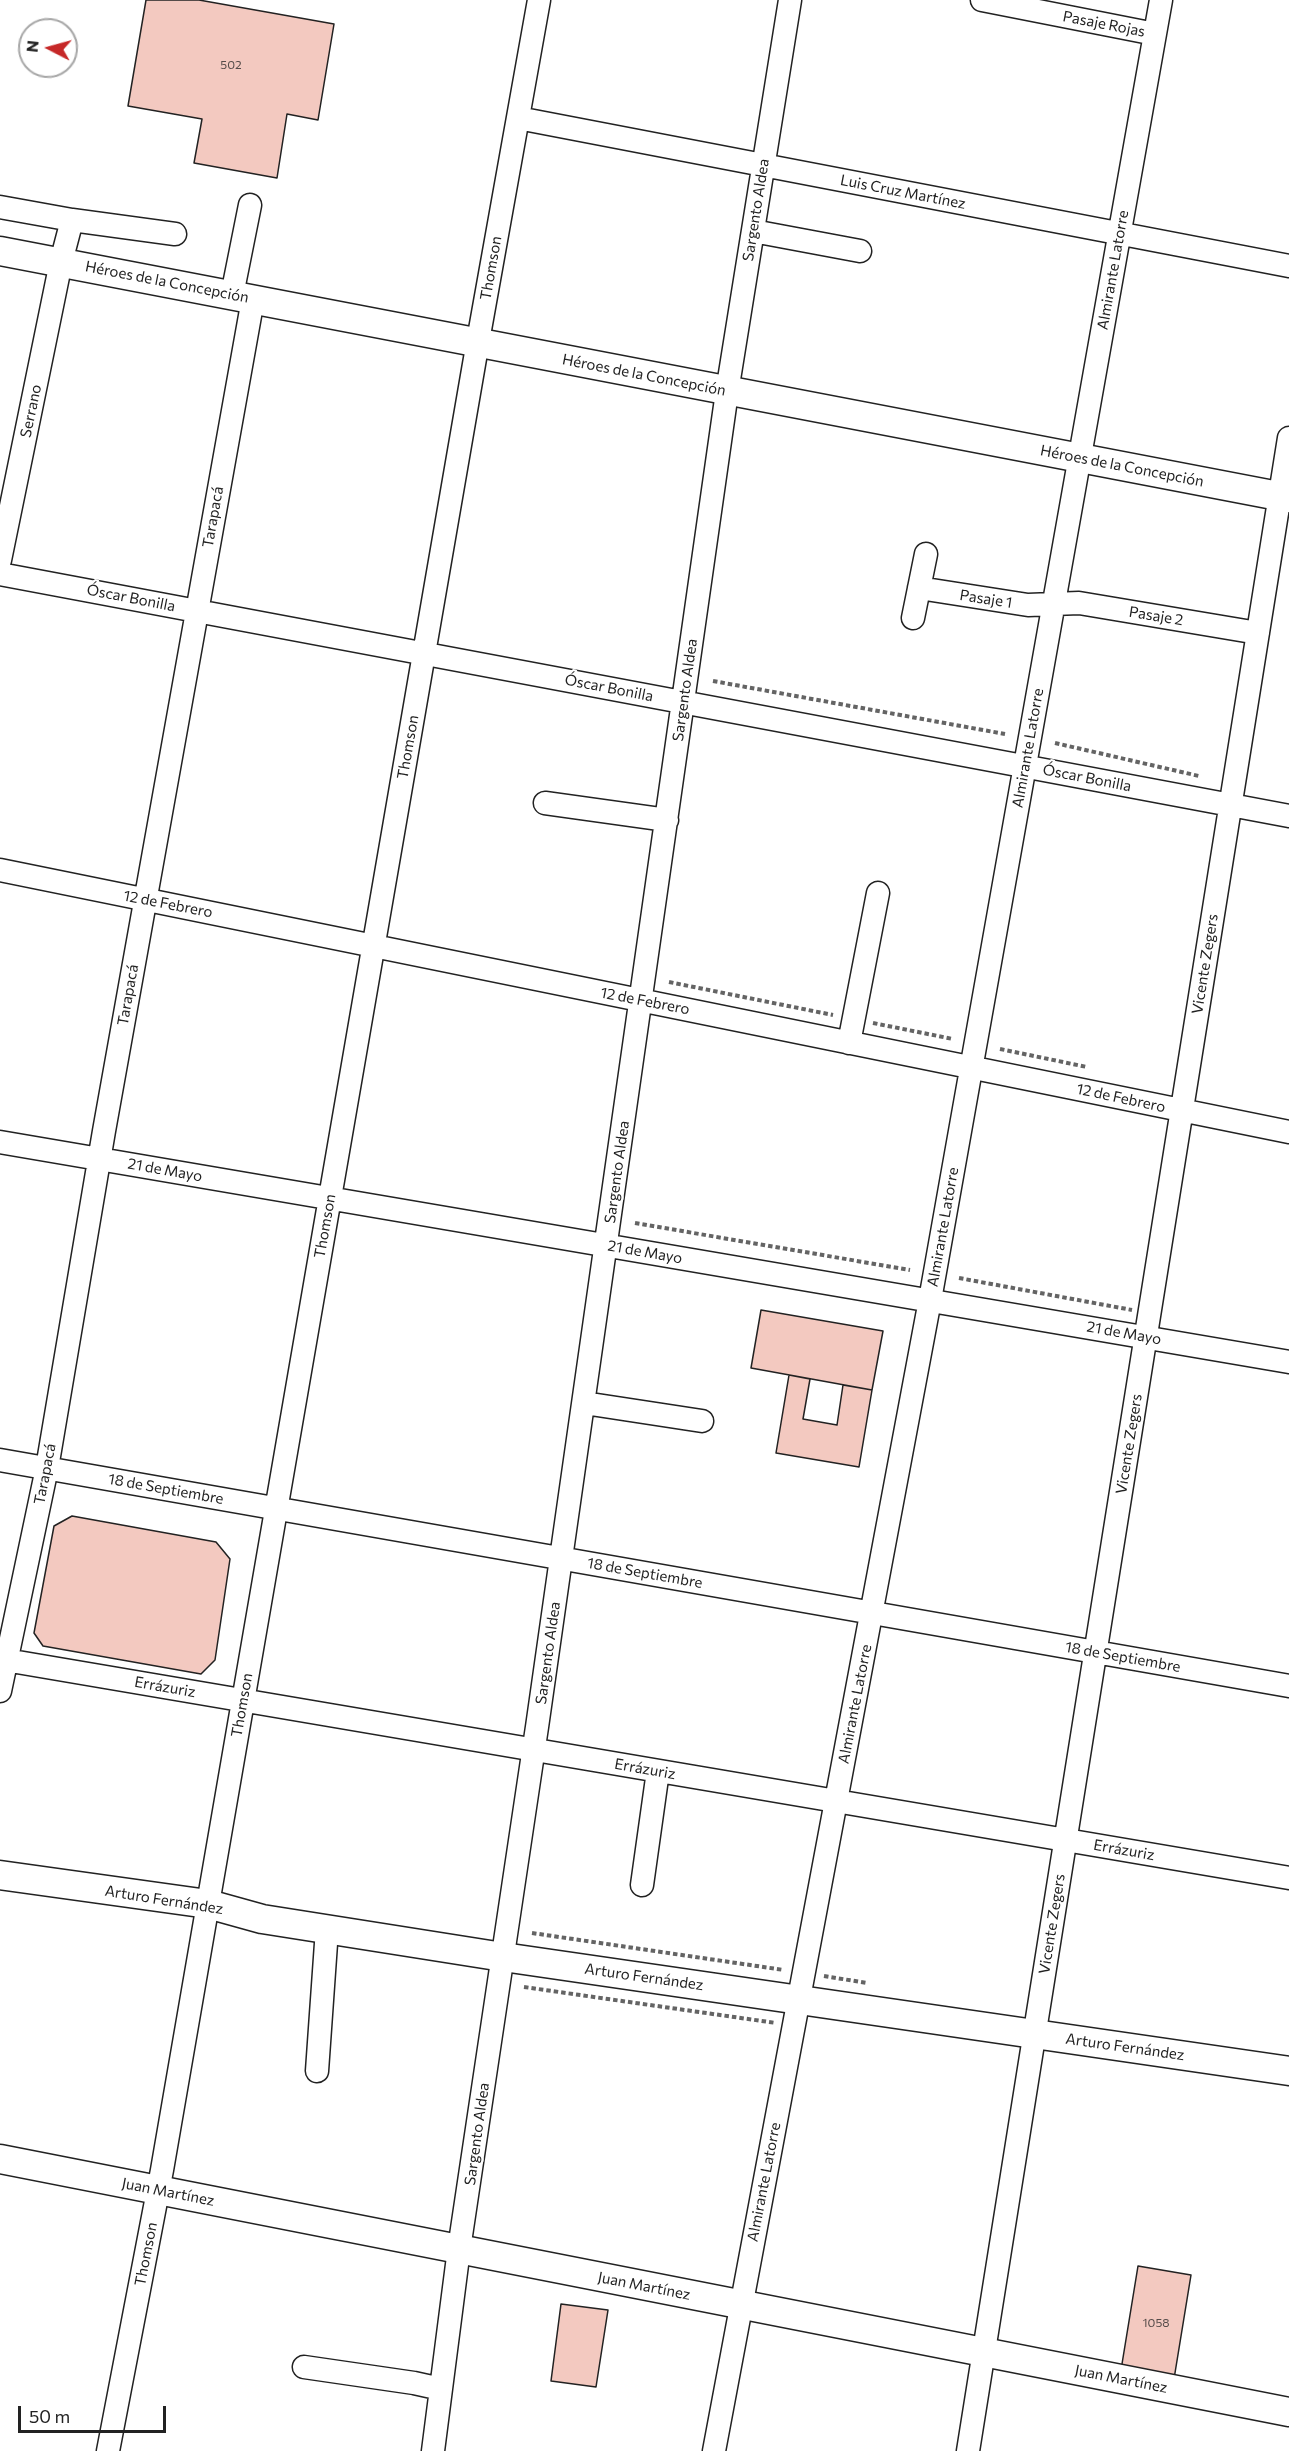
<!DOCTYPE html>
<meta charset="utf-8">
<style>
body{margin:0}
#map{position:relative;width:1289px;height:2451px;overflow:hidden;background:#fff;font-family:Commissioner,sans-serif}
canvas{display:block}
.north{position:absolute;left:18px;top:18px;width:60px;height:60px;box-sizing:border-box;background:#fff;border:2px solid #a7a7a7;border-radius:50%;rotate:276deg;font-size:16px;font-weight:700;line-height:24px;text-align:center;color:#222}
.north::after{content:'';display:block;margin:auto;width:21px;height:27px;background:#c62828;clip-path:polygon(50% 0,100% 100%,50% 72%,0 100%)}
.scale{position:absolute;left:18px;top:2406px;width:148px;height:27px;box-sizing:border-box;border:3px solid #222;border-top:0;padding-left:8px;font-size:18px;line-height:21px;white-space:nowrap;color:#222;-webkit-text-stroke:4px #fff;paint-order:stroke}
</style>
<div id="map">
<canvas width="1289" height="2451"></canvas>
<div class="north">N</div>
<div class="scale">50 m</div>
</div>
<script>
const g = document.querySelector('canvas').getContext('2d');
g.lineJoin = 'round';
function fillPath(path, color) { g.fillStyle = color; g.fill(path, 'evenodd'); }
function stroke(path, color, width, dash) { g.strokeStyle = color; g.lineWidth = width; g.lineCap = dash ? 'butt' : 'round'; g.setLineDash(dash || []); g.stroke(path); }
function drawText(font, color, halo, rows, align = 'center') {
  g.font = font + ' Commissioner,sans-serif'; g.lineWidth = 4.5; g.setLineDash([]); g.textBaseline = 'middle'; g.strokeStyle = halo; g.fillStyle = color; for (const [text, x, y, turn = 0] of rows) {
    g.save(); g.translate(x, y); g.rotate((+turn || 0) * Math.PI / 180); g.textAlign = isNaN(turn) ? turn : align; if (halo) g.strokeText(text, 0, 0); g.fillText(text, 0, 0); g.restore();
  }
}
const building = new Path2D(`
 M146,0h53l135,24 -16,96 -31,-6 -10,64 -83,-15 8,-44 -74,-13z
 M761,1310l122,21 -11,59 -121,-22z
 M789,1375l21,4 -7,40 34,6 6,-40 29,5 -13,77 -83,-14z
 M72,1516l144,26 14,17 -15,101 -14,14 -158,-28 -9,-13 20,-107z
 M1138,2266l53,9 -17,104 -53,-9z
 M561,2304l47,6 -12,77 -45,-6z`);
fillPath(building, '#f3c9c0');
stroke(building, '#222', 1.5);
const minor = new Path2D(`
 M982,0l173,34
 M518,118l771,148
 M0,207l72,13 -11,42 -61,298
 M72,220l103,14
 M753,231l107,20
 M232,295l18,-90
 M0,574l1289,242
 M919,588l109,17 51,-2 179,30
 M913,618l13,-64
 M545,803l122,17
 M0,870l1289,262
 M849,1043l29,-150
 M0,1142l1289,220
 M584,1403l118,18
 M0,1460l1289,226
 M0,1659l1289,219
 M0,1691l47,-223 57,-337 149,-832
 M642,1885l16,-114
 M317,2071l10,-142
 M304,2367l110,16 27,6
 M108,2451l54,-281 316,-1829 61,-341
 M433,2451l26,-202 78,-522 190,-1335 63,-392
 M714,2451l216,-1151 231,-1300
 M968,2451l321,-2013`);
const major = new Path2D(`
 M0,251l1289,247
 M0,1875l208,29 54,15 241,38 786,114
 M0,2159l1289,253`);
stroke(minor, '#222', 25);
stroke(major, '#222', 31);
stroke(new Path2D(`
 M713,681l292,53
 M1055,743l144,33
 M669,982l164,33
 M873,1023l80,16
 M1000,1049l87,18
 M635,1223l275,47
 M959,1278l173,32
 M532,1933l252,37
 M824,1976l43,7
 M524,1987l252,36`), '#646464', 4, [4.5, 3]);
stroke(minor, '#fff', 22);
stroke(major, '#fff', 28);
drawText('12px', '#564c4a', null, [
 ["502",231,65],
 ["1058",1156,2323]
]);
drawText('15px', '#222', '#fff', [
 ["Pasaje Rojas",1104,24,11],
 ["Luis Cruz Martínez",903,192,11],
 ["Sargento Aldea",756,210,-81],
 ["Thomson",491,268,-80],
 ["Almirante Latorre",1113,270,-80],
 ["Héroes de la Concepción",167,282,11],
 ["Héroes de la Concepción",644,375,11],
 ["Serrano",31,411,-78],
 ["Héroes de la Concepción",1122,466,11],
 ["Tarapacá",213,517,-80],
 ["Óscar Bonilla",131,598,11],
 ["Pasaje 1",986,599,9],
 ["Pasaje 2",1156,616,9],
 ["Óscar Bonilla",609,688,11],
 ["Sargento Aldea",685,690,-82],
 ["Thomson",408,747,-80],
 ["Almirante Latorre",1028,748,-80],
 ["Óscar Bonilla",1087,778,11],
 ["12 de Febrero",168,904,11],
 ["Vicente Zegers",1205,964,-81],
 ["Tarapacá",128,995,-80],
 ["12 de Febrero",645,1001,11],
 ["12 de Febrero",1121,1098,12],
 ["21 de Mayo",165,1170,10],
 ["Sargento Aldea",617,1172,-82],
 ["Thomson",325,1226,-80],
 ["Almirante Latorre",943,1227,-80],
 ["21 de Mayo",645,1252,10],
 ["21 de Mayo",1124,1333,10],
 ["Vicente Zegers",1129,1444,-81],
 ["Tarapacá",45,1474,-79],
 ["18 de Septiembre",166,1489,10],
 ["18 de Septiembre",645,1573,10],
 ["Sargento Aldea",548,1653,-82],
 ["18 de Septiembre",1123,1657,10],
 ["Errázuriz",165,1687,10],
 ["Almirante Latorre",855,1704,-79],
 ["Thomson",242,1705,-80],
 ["Errázuriz",645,1769,10],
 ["Errázuriz",1124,1850,10],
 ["Arturo Fernández",164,1900,9],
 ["Vicente Zegers",1052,1924,-81],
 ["Arturo Fernández",644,1977,8],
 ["Arturo Fernández",1125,2047,8],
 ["Sargento Aldea",477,2134,-82],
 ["Almirante Latorre",764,2182,-79],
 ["Juan Martínez",168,2192,11],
 ["Thomson",146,2254,-79],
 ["Juan Martínez",644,2286,11],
 ["Juan Martínez",1121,2379,11]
]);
</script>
